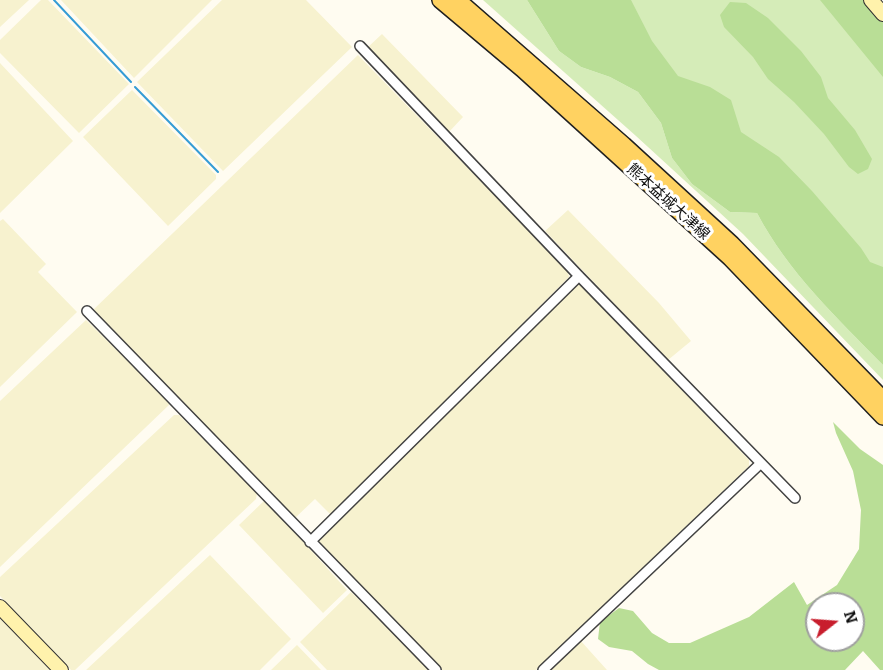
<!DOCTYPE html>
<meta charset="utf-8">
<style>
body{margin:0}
#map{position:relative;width:883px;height:670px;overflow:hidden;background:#fffcf1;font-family:Bitter,serif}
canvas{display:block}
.north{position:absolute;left:805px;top:592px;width:60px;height:60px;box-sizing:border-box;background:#fff;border:2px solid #9f9f9f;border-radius:50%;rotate:73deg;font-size:16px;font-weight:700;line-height:24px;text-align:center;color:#0f0f0f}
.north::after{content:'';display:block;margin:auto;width:21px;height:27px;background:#c81e2d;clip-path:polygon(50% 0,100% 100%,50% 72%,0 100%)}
</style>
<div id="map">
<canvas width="883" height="670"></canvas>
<div class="north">N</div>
</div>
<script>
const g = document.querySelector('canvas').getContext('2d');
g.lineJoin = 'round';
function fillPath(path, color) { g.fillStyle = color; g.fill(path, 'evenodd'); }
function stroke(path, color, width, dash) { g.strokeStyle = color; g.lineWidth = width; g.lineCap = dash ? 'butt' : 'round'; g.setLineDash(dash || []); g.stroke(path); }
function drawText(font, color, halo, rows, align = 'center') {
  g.font = font + ' Bitter,"Noto Sans JP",serif'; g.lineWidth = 6; g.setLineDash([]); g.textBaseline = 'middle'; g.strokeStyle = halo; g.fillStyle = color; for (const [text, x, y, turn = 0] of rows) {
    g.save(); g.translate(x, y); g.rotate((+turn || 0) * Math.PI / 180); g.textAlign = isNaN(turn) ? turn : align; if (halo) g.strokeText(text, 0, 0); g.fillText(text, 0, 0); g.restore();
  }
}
fillPath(new Path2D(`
 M0,0h29l-29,27z
 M41,0h7l81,84 -50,49 -79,-80v-13z
 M61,0h151l-78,78z
 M222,0h84l46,47 -129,124 -86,-89z
 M382,34l81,83 -15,16 -81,-85z
 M358,55l209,215 2,7 -238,238 -16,-16 -20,19 -200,-205 -1,-4z
 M0,63l73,78 -73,72z
 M132,90l84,85v4l-48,47 -85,-89z
 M568,210l91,93 32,38 -23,19 -123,-129z
 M3,219l43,45 -8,8 39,40 -77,75v-166z
 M578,282l171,178v6l-213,204h-94l-125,-128z
 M86,320l82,80 1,5 -169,162v-166z
 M174,415h5l78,78 -1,6 -181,171h-4l-71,-74v-19z
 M265,500l82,90 -24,23 -84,-88z
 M210,555l81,84 -31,31h-174z
 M351,592l79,78h-103l-27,-28z
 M0,618l50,52h-50z
 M580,640l27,30h-59z
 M297,645l24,25h-50z`), '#f7f2cf');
fillPath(new Path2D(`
 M483,0h44l32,51 22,16 29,10 28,15 23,31 11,35 20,26 38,28 27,1c31,59 80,105 126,152v15l-140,-146 -107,-98z
 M568,0h277l38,51v232z`), '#d5ecb8');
fillPath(new Path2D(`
 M527,0h104l21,41 26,35 32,11 21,13 10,32 38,25 33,34 49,57 9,14 13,5v98c-46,-47 -95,-93 -126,-152l-27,-1 -38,-28 -20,-26 -11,-35 -23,-31 -28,-15 -29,-10 -22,-16z
 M820,0h60l3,3v74z
 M730,2l16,1 22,15 33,33 20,26 7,21 27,32 17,29 -4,10 -10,5 -9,-7 -25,-33 -30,-32 -26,-23 -15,-22 -29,-30 -4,-12z
 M833,422l27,27 23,16v205h-3l-17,-19 -18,19h-186l-11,-6 -16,-13 -23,-4 -11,-8 2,-17 19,-14 14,3 19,22 17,10h21l59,-26 45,-35 13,23 30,-20 22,-36 2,-39 -8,-39 -17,-38zM817,604h36v36h-36z`), '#b9de96');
stroke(new Path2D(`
 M54,0l77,82
 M135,87l83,85`), '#359cd5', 2);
const street = new Path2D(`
 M360,46l219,230 216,222
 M87,311l349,359
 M310,542l269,-266
 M543,670l217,-206`);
const secondary = new Path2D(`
 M871,0l12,14
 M0,607l61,63`);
const primary = new Path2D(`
 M440,0l82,69 208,189 153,159
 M458,0l166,145 108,99 151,155`);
stroke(street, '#424242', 12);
stroke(secondary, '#313131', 16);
stroke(primary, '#202020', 18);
stroke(street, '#fff', 9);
stroke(secondary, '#fff2ac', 14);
stroke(primary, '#ffd261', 15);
drawText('15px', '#0f0f0f', '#fff', [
 ["熊本益城大津線",668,202,42]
]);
</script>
